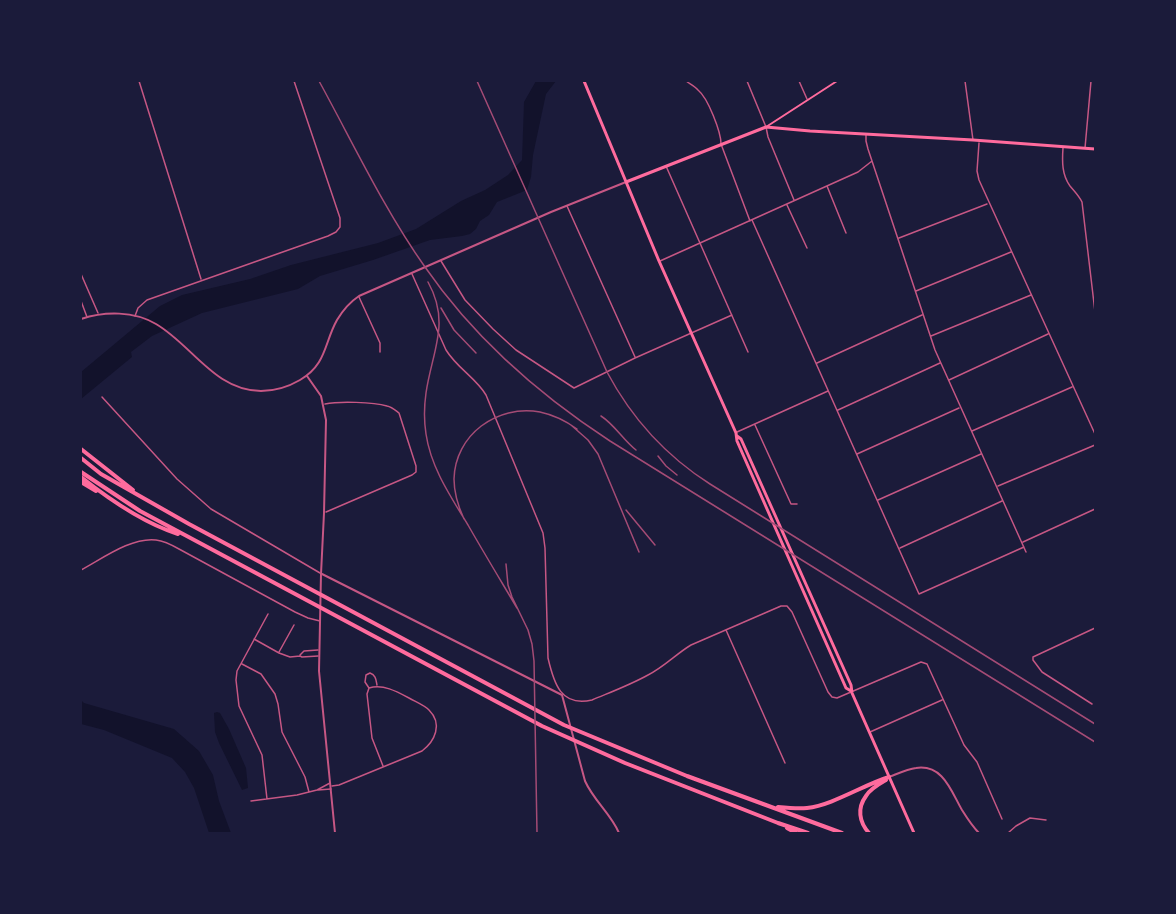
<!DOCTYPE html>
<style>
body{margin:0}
#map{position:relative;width:1176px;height:914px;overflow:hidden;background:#1b1b3a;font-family:Mulish,sans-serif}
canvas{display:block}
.frame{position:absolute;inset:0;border:82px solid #1b1b3a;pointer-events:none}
</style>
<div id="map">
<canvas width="1176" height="914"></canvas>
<div class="frame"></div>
</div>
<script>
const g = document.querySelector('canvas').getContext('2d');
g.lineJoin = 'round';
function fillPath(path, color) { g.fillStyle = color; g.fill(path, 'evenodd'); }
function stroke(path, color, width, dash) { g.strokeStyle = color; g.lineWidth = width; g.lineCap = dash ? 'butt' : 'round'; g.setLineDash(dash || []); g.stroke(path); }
fillPath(new Path2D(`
 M536,81h20l-10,13 -13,61 -2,22 -4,13 -30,12 -8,13 -9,6 -4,8 -6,5 -8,2 -32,4 -57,20 -53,16 -22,13 -96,24 -50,23 -21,16 1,5 -51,42v-27l79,-66 22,-11 68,-16 41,-14 87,-22 38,-14 45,-28 24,-11 23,-15 14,-15 2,-58z
 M81,700l3,3 90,26 25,22 14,24 6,26 12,32h-22l-15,-45 -9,-16 -13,-14 -68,-28 -23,-6z
 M217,712l3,1 9,16 17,39 2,20 -6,2 -23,-47 -4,-11 -1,-19z`), '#12122b');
stroke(new Path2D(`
 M139,81l62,198
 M686,81c4,3 9,5 12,9 10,8 23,42 23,54l29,77
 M747,81l19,46 2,10 26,63
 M799,81l8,18
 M965,81l8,59
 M866,134v7l2,8 67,201 91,202
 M979,143l-2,28 2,9 116,254
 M1063,148c-1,14 -1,27 7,38 5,6 9,10 12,16l13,110
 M1085,148l6,-67
 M666,166l82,186
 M827,186l19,47
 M787,205l20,43
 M567,206l68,151
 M752,220l167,374 105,-47
 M899,238l88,-34
 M441,261l24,39 28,29 23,21 58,38 61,-30 97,-43
 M660,261l198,-89 14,-11
 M81,274l17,39
 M412,274l34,76c11,18 30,28 40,45l57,138 2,15 3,110c6,26 13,49 44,42 19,-8 38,-15 56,-25 16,-8 28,-21 43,-30l90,-39h6l5,6 36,80 4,5 5,1 84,-36 6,2 37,81 13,17 25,57
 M916,291l95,-39
 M359,297l21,46v9
 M81,301l6,16
 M135,316l3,-8 9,-8 181,-64 8,-4 4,-5v-9l-46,-137
 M931,336l100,-41
 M817,363l105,-48
 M949,380l99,-46
 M102,397l75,82 34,30 109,64
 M325,404c14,-3 48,-2 62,2 5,1 8,4 12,7l17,53v6l-4,3 -86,37
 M838,410l102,-47
 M755,425l36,79h6
 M972,431l100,-44
 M737,432l91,-41
 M857,454l102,-46
 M998,486l97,-41
 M878,500l103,-46
 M1023,542l72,-33
 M900,548l102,-47
 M81,570c21,-11 50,-33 75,-30 8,1 16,5 23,9l116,63 13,6 12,3
 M726,630l59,133
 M254,639l25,14 11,4 10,-1 2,1 16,-1
 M279,652l15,-27
 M300,655l4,-4 14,-1
 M242,664l19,10 14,20 3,10 4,28 23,45 4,15
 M377,685c-1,-5 -1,-10 -7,-12l-4,2 -1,7 4,6 -2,6 5,44 11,28
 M1092,704l-50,-32 -9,-12v-3l62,-29
 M870,732l72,-32
 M332,786l7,-1 83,-34c13,-10 21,-27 7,-41 -5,-5 -13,-8 -20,-12 -13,-7 -26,-14 -40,-10
 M318,790l13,-1
 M267,799l-5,-44 -23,-49 -3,-26 1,-9 31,-57
 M251,801l46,-6 20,-5 13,-7
 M1008,833l8,-7 14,-8 16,2`), '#c65784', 1.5);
stroke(new Path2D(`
 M81,319c24,-8 53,-8 75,5 36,21 59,67 105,67 14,0 27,-4 39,-11 27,-16 24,-37 37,-60 6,-10 13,-18 22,-24l192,-84 75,-30
 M307,376l14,20 5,24 -2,93 -3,61 -2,97 16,162
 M322,574l240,121 23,86c9,20 26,33 34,52
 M889,777c8,-3 18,-8 27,-9 27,-4 35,23 46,42 5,8 10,16 17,23`), '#c65784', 2);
stroke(new Path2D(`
 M766,127l71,-46`), '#ff6b9d', 2);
stroke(new Path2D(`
 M584,81l75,180 77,172 1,8 109,247 5,3
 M626,182l140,-55 44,4 163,9 122,9
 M737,436l4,3 110,246 1,8 62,140`), '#ff6b9d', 3);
stroke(new Path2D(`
 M81,449l52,41
 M81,458l20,16 88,50 375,201 123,51 155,57
 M81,472l59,39 402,215 83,37 153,60 30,10
 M81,477c29,23 62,46 97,57
 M81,482l15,9
 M778,807c10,1 20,2 29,1 26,-3 56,-23 82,-31
 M787,828l9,5
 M869,833c-10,-11 -12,-25 -3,-37 4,-7 13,-12 20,-16`), '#ff6b9d', 4);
stroke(new Path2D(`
 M319,81c34,62 65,128 106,186 49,71 113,127 185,174l485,301
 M477,81l130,291c25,47 59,84 103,112l385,240
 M428,282c23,41 4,69 -2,111 -2,14 -2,28 0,41 5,34 25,63 42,91 16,28 33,56 49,83
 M441,308l13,22 22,23
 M601,416c14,9 22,24 35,34
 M571,425l17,15 10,14 41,98
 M658,456l8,10 11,9
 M626,510l29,35
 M464,519c-6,-13 -10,-26 -10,-40 1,-44 43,-75 86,-67 14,3 26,9 37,17
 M506,564l2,21 4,12 16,33 4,14 2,17 3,172`), '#a44b75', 1.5);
</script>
